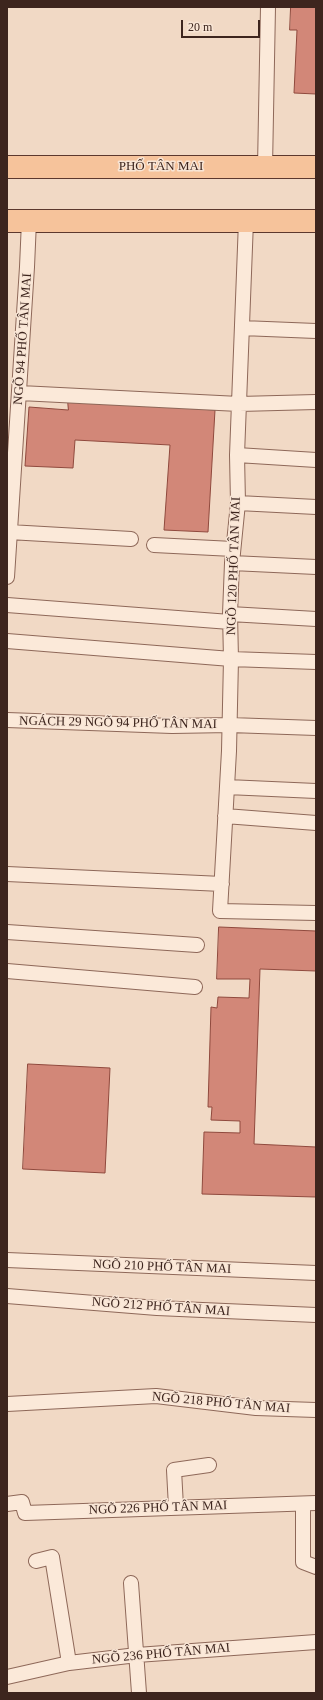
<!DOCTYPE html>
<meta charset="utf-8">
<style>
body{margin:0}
#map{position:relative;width:323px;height:1700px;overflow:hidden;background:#f1d9c5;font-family:"Times New Roman",serif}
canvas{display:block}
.frame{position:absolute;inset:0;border:8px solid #3d251e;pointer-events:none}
.scale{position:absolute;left:181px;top:20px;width:79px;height:18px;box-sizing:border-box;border:2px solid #3d251e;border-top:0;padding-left:5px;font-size:12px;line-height:14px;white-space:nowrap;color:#3d251e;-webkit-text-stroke:3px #f8e5d5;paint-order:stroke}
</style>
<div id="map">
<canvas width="323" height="1700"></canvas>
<div class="frame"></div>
<div class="scale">20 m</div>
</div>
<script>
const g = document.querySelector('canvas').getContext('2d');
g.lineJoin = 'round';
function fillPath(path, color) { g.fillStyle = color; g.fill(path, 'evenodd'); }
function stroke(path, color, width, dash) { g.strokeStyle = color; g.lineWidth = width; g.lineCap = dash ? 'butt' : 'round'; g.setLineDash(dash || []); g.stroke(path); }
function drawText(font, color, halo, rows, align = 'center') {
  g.font = font + ' "Times New Roman",serif'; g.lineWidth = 3; g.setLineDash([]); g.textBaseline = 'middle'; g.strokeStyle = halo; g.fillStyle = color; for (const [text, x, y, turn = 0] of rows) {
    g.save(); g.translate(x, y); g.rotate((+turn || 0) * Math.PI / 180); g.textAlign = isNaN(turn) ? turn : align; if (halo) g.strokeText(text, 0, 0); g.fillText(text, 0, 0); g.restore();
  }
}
const building = new Path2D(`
 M291,7h25v87l-22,-1 3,-63h-7z
 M68,401l147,9 -7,122 -44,-2 6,-85 -95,-5 -2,28 -48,-2 4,-59 39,3z
 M219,927l97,4v40l-56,-2 -6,175 62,3v50l-114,-3 2,-62 36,1v-12l-29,-1 1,-13h-4l3,-100 6,1 1,-11 31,1 1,-19h-33z
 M28,1064l82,4 -5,105 -82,-4z`);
fillPath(building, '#d28778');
stroke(building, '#8f493d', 1);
const service = new Path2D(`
 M265,167l3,-160
 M246,221l-9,234 1,48 -6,60 -2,51 1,45 -2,92 -9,160 96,2
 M242,328l74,3
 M20,393l219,11 77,-2
 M237,455l79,5
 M238,503l78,4
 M9,532l122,7
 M154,545l79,4
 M232,563l84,4
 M7,577l20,-310 2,-46
 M7,605l223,17
 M230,614l86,5
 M7,641l224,18 85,3
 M7,720l165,6 58,-1 86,3
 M227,787l89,4
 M225,816l91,7
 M7,874l215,10
 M7,932l190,13
 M7,971l188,16
 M7,1260l309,13
 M7,1296l150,12 159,7
 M7,1404l149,-8 100,12 60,2
 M7,1504l15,-2 3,11 291,-10
 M303,1504v58l13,5
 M176,1507l-2,-37 35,-5
 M36,1561l16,-4 17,106
 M131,1583l8,110
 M7,1677l62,-14 68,-8 179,-13`);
const primary = new Path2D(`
 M7,167h309
 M7,221h309`);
stroke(service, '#8e6859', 16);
stroke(primary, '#5c382e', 24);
stroke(service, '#fbe9d9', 14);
stroke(primary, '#f6c39b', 22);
drawText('13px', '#3d251e', '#f8e5d5', [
 ["PHỐ TÂN MAI",161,167],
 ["NGÕ 94 PHỐ TÂN MAI",23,339,-86],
 ["NGÕ 120 PHỐ TÂN MAI",234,566,-88],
 ["NGÁCH 29 NGÕ 94 PHỐ TÂN MAI",118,723,1],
 ["NGÕ 210 PHỐ TÂN MAI",162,1267,2],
 ["NGÕ 212 PHỐ TÂN MAI",161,1307,4],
 ["NGÕ 218 PHỐ TÂN MAI",221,1403,5],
 ["NGÕ 226 PHỐ TÂN MAI",158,1508,-2],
 ["NGÕ 236 PHỐ TÂN MAI",161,1654,-5]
]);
</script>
